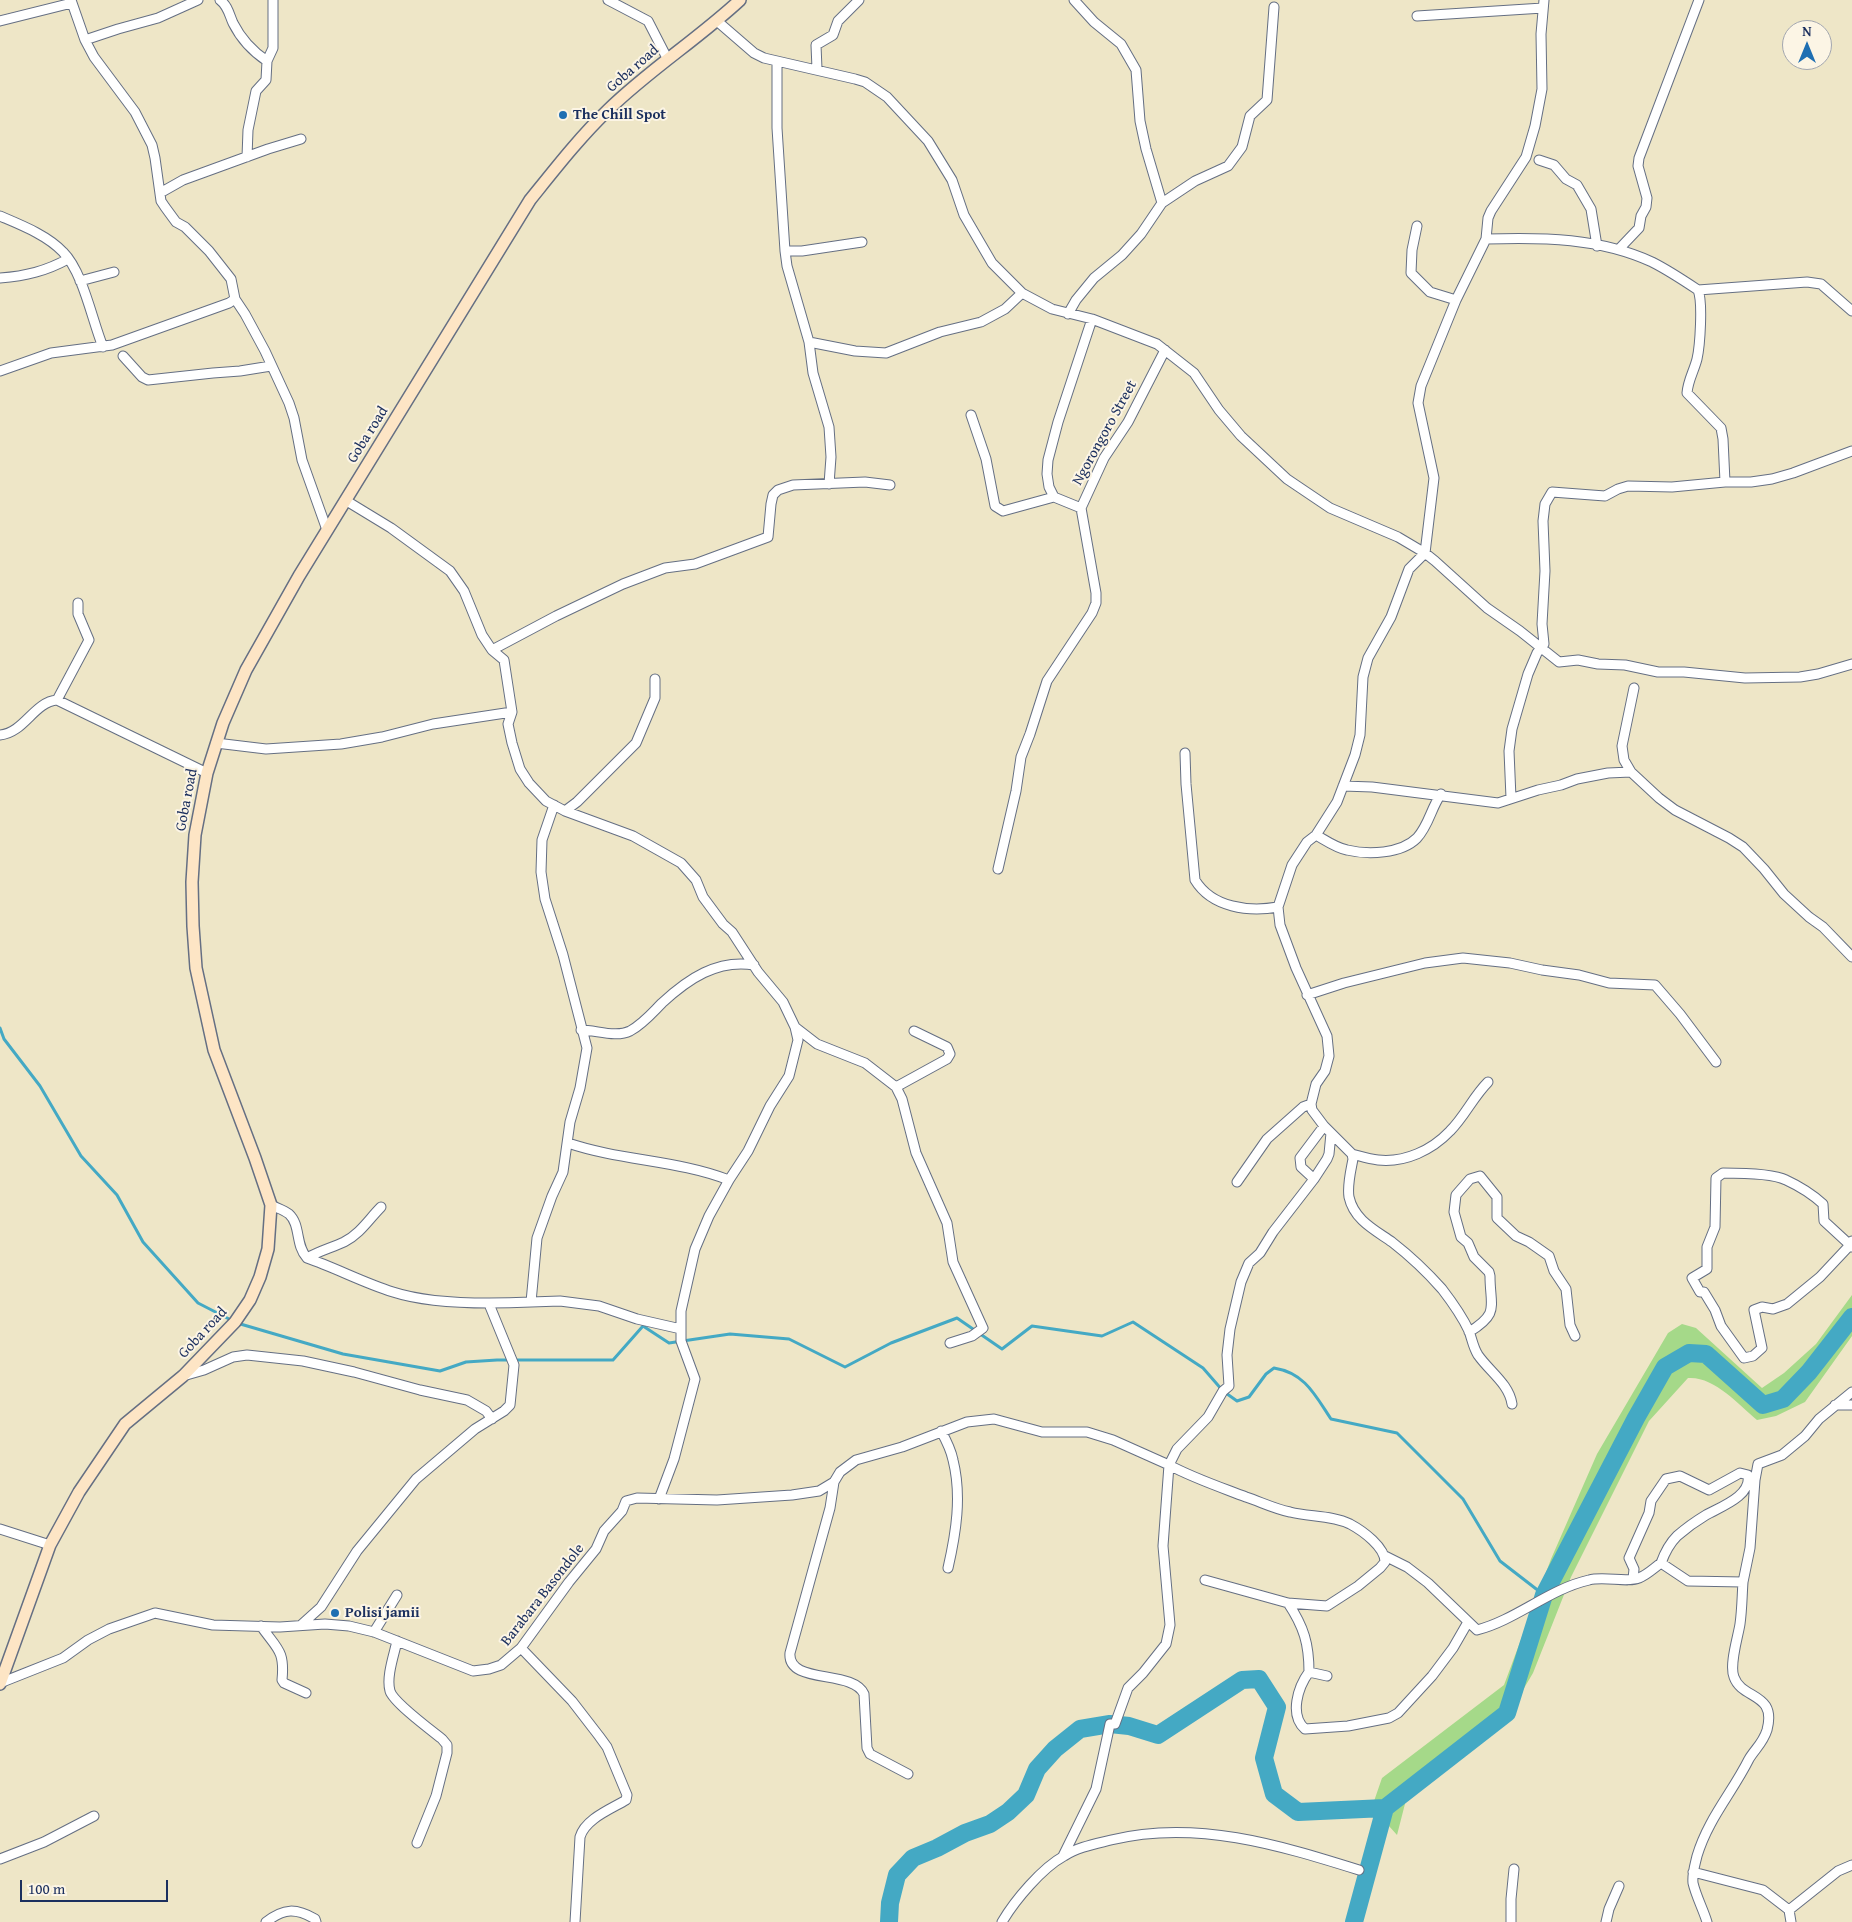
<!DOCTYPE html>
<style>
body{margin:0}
#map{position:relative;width:1852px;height:1922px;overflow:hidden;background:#eee6c7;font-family:"Gentium Book Plus",serif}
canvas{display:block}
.north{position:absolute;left:1782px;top:20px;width:50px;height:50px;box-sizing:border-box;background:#fcf5e5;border:1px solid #a2a6af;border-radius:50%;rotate:0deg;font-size:14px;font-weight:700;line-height:20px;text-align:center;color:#1b2f5e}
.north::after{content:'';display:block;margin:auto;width:18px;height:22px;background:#1f6fb2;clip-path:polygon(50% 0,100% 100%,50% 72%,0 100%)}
.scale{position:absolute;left:20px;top:1880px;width:148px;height:22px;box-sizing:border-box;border:2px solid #1b2f5e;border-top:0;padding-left:6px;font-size:15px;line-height:18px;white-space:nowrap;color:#1b2f5e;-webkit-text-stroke:4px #fcf5e5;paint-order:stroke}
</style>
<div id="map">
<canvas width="1852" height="1922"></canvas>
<div class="north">N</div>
<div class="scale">100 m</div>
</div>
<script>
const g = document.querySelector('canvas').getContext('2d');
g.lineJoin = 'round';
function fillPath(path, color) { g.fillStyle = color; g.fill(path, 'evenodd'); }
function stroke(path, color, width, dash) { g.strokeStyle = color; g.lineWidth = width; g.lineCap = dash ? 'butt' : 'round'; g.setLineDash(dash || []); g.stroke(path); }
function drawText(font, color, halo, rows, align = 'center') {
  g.font = font + ' "Gentium Book Plus",serif'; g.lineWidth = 4; g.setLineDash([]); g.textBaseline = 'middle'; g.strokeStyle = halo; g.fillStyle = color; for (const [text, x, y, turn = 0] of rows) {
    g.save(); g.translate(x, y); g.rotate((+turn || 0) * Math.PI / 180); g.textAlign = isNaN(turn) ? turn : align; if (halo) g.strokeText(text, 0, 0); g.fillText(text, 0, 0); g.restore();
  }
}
fillPath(new Path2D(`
 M1852,1295v41l-47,66 -29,14 -19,4c-19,-16 -43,-44 -69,-42l-39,43 -78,156 -38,96 -32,54 -94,69 -10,39 -25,-28 10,-29 122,-93 47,-126 46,-105 71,-121 14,-9 14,4 66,60 22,-15 32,-29z`), '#a5d989');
stroke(new Path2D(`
 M0,1028l4,11 36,47 41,70 36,39 26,47 55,61 33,17
 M237,1323l106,31 97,17 26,-9 31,-2h116l30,-34 26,17 61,-9 59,5 56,28 46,-24 66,-25 45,31 30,-23 70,10 31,-14 70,46 20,23 14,10 12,-4 17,-23 8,-6c31,5 41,27 57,51l66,14 66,66 37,62 44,34`), '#44a9c4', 3);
stroke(new Path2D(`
 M889,1922l1,-19 7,-28 16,-17 24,-10 28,-15 25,-9 18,-12 18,-17 11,-26 18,-20 25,-20 30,-5 19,2 29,9 84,-55 17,-1 18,28 -13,51 10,36 24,18 87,-4
 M1354,1922l31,-114 122,-95 37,-118 92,-177 29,-51 24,-14 17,1 57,51 20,-6 26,-27 43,-55`), '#44a9c4', 18);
const minor = new Path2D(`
 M71,0l14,40 9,17 41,55 17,33 3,13 6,43 4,6 11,15 9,5 24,24 22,28 4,20 10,15 20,37 24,52 5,15 8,42 25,70
 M220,0c8,6 9,14 13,23 8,16 19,28 34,38
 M608,0l40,21 19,37
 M1074,0l20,22 27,22 15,26 4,51 6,28 16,54
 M1417,16l126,-8
 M0,21l72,-18
 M717,21l37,32 10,5 91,21 10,3 22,15 41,44 24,39 12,35 28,48 30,30 30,16 40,10 65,25 37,29 25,37 22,26 46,43 43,29 68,29 27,16 10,8 52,47 33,23 39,31 19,-2 20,4 27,1 33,7h26l61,6 55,-1 18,-3 34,-10
 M85,40l33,-11 40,-11 40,-18
 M777,62v66l8,123 2,15 22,76 4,31 16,54 2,30 -2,27
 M817,69l-1,-24 17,-10 5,-14 21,-21
 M247,157l1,-27 8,-39 10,-11 1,-19 6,-13v-48
 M1539,160l15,5 12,14 11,6 14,24 6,37
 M160,193l23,-13 85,-31 33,-10
 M0,216c21,9 47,19 63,36 20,20 29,68 40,95
 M1417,226l-5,24 -1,23 19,19 26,8
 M1486,239c57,-2 114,-1 166,23 16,8 31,18 46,28 5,12 2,56 -1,69 -3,12 -9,21 -10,34l34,35 2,11 2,43
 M1619,249l20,-21 2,-12 5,-9 1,-9 -9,-32 1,-8 60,-158
 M785,251h17l60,-9
 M0,278c26,-2 46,-7 68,-19
 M80,281l34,-9
 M1698,290l109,-8 14,2 31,27
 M1068,314l8,-14 18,-22 28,-23 19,-21 21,-31 33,-22 33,-15 14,-19 8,-31 17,-16 7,-93
 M809,342l46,9 31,2 54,-21 41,-10 24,-13 17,-16
 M123,356l19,21 6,3 65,-7 27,-2 31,-5
 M0,371l51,-18 61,-8 117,-42 6,-4
 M971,415l15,44 9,47 8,5 51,-14
 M345,500l46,28 59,43 14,20 18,44 10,15 12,10 8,52 -4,12 4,19 8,26 9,14 17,18 19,10 68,25 48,27 15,17 7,17 20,27 9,8 26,40 25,30 12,25 3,13 -9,36 -19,30 -22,45 -19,29 -20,36 -14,33 -14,62v30l14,38 -21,80 -15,40
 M1081,508l-27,-11 -5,-10 -2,-13 1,-14 10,-38 34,-103
 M492,650l64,-34 67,-32 42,-16 30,-4 73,-27 3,-33 2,-9 5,-5 15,-5 72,-3 25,3
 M1634,688l-12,58 2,14 7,12 28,26 16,12 54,28 14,9 21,22 20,25 25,23 14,10 29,30
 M57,700l32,-60 -11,-26v-11
 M0,735c24,-2 34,-33 57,-35l150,73
 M216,743l50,6 75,-5 41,-7 51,-13 79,-12
 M1185,753l1,31 9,96c17,28 54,32 83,27
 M1343,786l29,1 126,16 40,-13 23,-5 16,-6 31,-6 23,-1
 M1511,798l-2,-47 3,-22 16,-55 9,-21 7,-9 -2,-20 3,-53 -2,-50 2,-17 7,-12 53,4 13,-7 10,-3 44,1 53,-5h26l21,-3 21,-6 59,-22
 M565,811l12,-9 59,-59 19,-45v-19
 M1316,835c9,5 20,13 31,15 21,5 54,4 70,-12 12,-13 14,-30 24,-44
 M998,869l18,-78 5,-34 9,-23 17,-53 45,-68 4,-10v-10l-15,-85 23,-50 24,-36 37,-72
 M1307,995l37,-12 81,-20 38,-5 47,5 32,7 37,5 30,8 46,2 25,29 36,48
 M795,1027l22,17 48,19 31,24 6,12 14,54 31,70 6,39 30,66 -11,8 -22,7
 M581,1030c15,0 35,8 49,1 13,-7 22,-18 32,-28 26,-24 55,-44 92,-38
 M896,1087l51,-28 3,-5 -3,-7 -33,-16
 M568,1143c53,18 110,17 161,37
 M1352,1154c8,2 17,5 26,6 27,3 54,-10 72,-29 15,-15 23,-34 38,-49
 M1314,1179l-13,-12 -1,-9 24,-32
 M1237,1182l30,-43 36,-32 8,-3
 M271,1205c6,3 13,5 18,9 12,11 6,31 18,44 29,10 57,25 86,34 40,13 97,12 138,10l6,-64 15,-42 11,-24 7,-50 10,-34 7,-40 -24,-93 -18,-56 -4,-27 1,-32 12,-35
 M1852,1241l-2,4 -30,32 -33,27 -14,5 -11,-2 -8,3 8,38 -9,8 -9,2 -23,-32 -6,-16 -11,-18h-4l-8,-14 15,-9v-22l8,-20 1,-49 7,-5c16,0 49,0 63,7 13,6 26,14 37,24l1,17 26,24 2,2
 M307,1258c12,-7 24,-10 37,-16 16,-8 25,-23 37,-35
 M531,1302l29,-1 39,5 38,13 44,10
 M1469,1332c31,-19 21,-25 21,-56l-1,-4 -15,-15 -6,-14 -7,-6 -7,-25 2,-17 14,-16 10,-3 17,21v21l19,18 13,6 20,14 5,15 12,18 4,36 5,11
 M183,1376l21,-6 29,-13 14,-2 56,6 51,11 66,18 47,10 19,11 6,8
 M1512,1404c-3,-20 -22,-32 -34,-49 -5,-8 -6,-16 -9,-24 -7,-15 -17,-29 -27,-42 -15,-17 -32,-33 -50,-47 -17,-12 -38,-22 -43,-45 -2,-12 2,-27 4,-38l-1,-5 -28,-28 -12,-16 -1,-6 5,-20 9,-13 4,-15 -2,-20 -31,-68 -16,-43 -2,-18 14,-42 15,-23 9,-7 21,-33 18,-47 5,-20 3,-58 5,-19 23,-41 18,-48 16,-16 9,-75 -16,-75 3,-17 35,-86 30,-61 2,-21 3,-7 35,-54 9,-31 7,-37 -1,-55 3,-34
 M1835,1405h17
 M941,1431c5,9 10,19 12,29 9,36 3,73 -5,108
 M834,1482l-4,26 -40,145c-3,32 63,16 74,41l3,54 3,6 38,20
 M0,1529l50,16
 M1385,1556l22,11 21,16 49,47c39,-10 72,-41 112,-50 15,-4 39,3 50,-2 8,-3 15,-10 22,-15l27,18 55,1c-1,14 -1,28 -3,42 -2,13 -11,41 -6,53 8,23 43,15 33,53 -4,13 -12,19 -18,29 -17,34 -41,60 -52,97 -2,9 -5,17 -4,27 3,13 10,26 14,39
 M1633,1579l1,-10 -5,-11 20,-45 2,-12 15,-22 14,-3 29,14 31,-17 8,2c4,21 -28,32 -42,40 -10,6 -21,14 -29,21 -8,8 -12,16 -16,27
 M1205,1580l83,23 39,3 31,-20 22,-18 5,-6c0,-15 -22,-31 -35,-38 -18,-9 -41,-7 -60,-12 -15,-3 -29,-10 -44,-15 -26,-10 -53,-19 -77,-32l8,-16 31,-32 15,-26 6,-5 -2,-31 3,-26 11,-47 8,-19 11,-10 13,-21 41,-53 13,-20 2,-5 2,-21
 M1743,1582l7,-34 5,-68 3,-16 24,-9 23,-19 14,-17 33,-27
 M1288,1603c16,24 21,41 21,69l18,4
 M301,1625l20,-18 36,-56 59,-72 59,-50 29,-18 6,-6 4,-40 -25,-61
 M261,1626c16,23 24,24 21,54l2,3 22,10
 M374,1632l23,-37
 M397,1641c-3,14 -11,36 -7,50 3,11 42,40 52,48l5,6v8l-11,43 -19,47
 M521,1648l51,53 27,35 8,11 20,48 -1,5c-15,9 -41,19 -46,37l-5,85
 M1309,1672c-11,15 -20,43 -4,57l43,-3 41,-8 9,-5 34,-37 21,-28 15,-26
 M0,1683l63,-25 25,-18 21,-11 46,-16 58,12 67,2 45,-3 24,2 25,6 99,39 16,-2 12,-4 20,-17 48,-66 27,-33 8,-18 18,-20 4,-10 11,-3 80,2 75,-5 27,-4 15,-9 6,-10 16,-12 46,-13 65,-25 27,-3 48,13h45l26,8 56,25 -6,81 7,79 -4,19 -23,29 -15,15 -13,36h-5l-14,65 -33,67
 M0,1859l44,-17 50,-26
 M1693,1872l70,18 26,20 2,12
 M1789,1910l49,-39 14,-6
 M266,1922c18,-14 30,-14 49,-3l1,3
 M1002,1922c13,-22 40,-54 62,-66 14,-9 31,-12 47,-16 84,-21 168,5 248,30
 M1511,1922v-23l3,-30
 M1606,1922l3,-13 10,-23`);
const secondary = new Path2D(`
 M0,1684l50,-139 29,-53 46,-68 58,-48 52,-54 15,-22 10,-23 8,-28 3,-44 -16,-47 -41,-108 -18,-82 -3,-42 -1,-44 3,-47 12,-62 16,-50 23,-53 53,-94 231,-376c25,-31 49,-62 78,-90 41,-40 90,-71 132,-110`);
stroke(minor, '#656f83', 11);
stroke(secondary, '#656f83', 14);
stroke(minor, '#fff', 9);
stroke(secondary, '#fde5c5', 11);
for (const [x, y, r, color] of [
 [563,115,5,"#1f6fb2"],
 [335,1613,5,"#1f6fb2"]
]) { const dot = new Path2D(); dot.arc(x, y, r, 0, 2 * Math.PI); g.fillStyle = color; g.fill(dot); stroke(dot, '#fcf5e5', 2); }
drawText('15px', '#1b2f5e', '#fcf5e5', [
 ["Goba road",633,69,-41],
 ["Ngorongoro Street",1105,433,-61],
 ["Goba road",368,435,-58],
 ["Goba road",187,800,-79],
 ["Goba road",203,1333,-47],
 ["Barabara Basondole",543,1595,-52]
]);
drawText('bold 15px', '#1b2f5e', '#fcf5e5', [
 ["The Chill Spot",573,115],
 ["Polisi jamii",345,1613]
], 'left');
</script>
